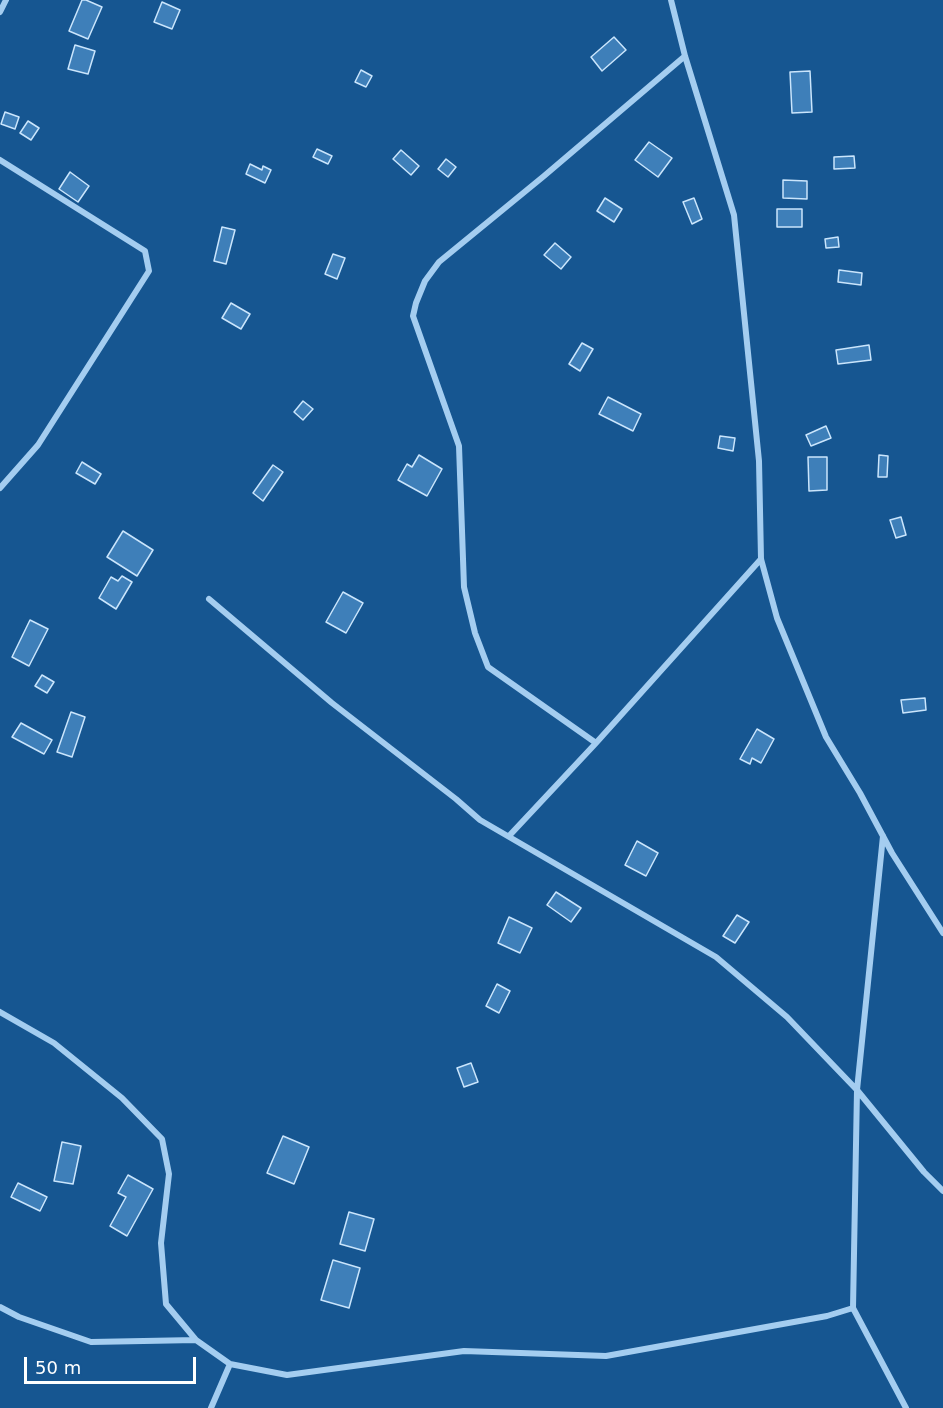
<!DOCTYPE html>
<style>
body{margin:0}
#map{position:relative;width:943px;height:1408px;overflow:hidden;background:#165691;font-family:"DejaVu Sans",sans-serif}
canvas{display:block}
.scale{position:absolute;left:24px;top:1357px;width:172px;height:27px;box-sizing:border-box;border:3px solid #fff;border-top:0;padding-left:8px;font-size:18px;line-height:21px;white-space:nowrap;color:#fff;-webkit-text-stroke:4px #165691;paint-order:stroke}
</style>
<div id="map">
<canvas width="943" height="1408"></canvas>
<div class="scale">50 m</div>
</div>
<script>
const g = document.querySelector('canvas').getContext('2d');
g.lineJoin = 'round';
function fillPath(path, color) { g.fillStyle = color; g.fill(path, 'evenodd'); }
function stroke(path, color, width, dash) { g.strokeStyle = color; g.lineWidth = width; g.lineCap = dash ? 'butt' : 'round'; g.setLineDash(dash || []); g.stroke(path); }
const building = new Path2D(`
 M82,0h4l16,7 -14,32 -19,-8z
 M162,2l18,8 -8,19 -18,-7z
 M614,37l12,13 -24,21 -11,-14z
 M75,45l20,6 -7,23 -20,-5z
 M361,70l11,6 -6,11 -11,-5z
 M810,71l2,41 -20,1 -2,-41z
 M5,112l14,5 -4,12 -14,-5z
 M28,121l11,7 -8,12 -11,-7z
 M649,142l23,16 -14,19 -23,-17z
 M317,149l15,7 -4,8 -15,-7z
 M401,150l18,16 -8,9 -18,-16z
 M854,156l1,12 -21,1v-12z
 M446,159l10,8 -8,10 -10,-8z
 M250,164l12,6 1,-4 8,4 -6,13 -19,-9z
 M70,172l19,14 -11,16 -19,-13z
 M783,180l24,1v18l-24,-1z
 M605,198l17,11 -8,13 -17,-11z
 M694,198l8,21 -10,5 -9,-22z
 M777,209h25v18h-25z
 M222,227l13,3 -9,34 -12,-3z
 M838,237l1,10 -13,1 -1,-9z
 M555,243l16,14 -10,12 -17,-14z
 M333,254l12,4 -8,21 -12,-5z
 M839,270l23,3 -1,12 -23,-3z
 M231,303l19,11 -9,15 -19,-11z
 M582,343l11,6 -13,22 -11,-7z
 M869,345l2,15 -33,4 -2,-14z
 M608,397l33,17 -8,17 -34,-17z
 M303,401l10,8 -10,11 -9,-8z
 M826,426l5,12 -20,8 -5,-11z
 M720,436l15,2 -2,13 -15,-3z
 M419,455l23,14 -15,27 -29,-16 9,-16 5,3z
 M879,455l9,1 -1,21h-9z
 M808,457h19v33l-18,1z
 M82,462l19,12 -6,10 -19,-11z
 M273,465l10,7 -20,29 -10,-8z
 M901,517l5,18 -10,3 -6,-18z
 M123,531l30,19 -16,26 -30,-19z
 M122,576l10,6 -16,27 -17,-11 12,-21 7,4z
 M343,592l20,11 -17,30 -20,-11z
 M30,620l18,9 -19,37 -17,-9z
 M42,675l12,7 -7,11 -12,-7z
 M925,698l1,12 -23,3 -2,-13z
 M71,712l14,5 -13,40 -15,-5z
 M21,723l31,17 -8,14 -32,-17z
 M757,729l17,10 -13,24 -9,-5 -2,6 -10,-5z
 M637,841l21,12 -12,23 -21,-11z
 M556,892l25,16 -10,14 -24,-17z
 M737,915l12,7 -14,21 -12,-7z
 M509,917l23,11 -12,25 -22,-10z
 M497,984l13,7 -11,22 -13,-7z
 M471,1063l7,19 -14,5 -7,-19z
 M283,1136l26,11 -15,37 -27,-11z
 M62,1142l19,4 -8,38 -19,-3z
 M128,1175l25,14 -26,47 -17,-10 16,-29 -8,-4z
 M18,1183l29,14 -7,14 -29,-14z
 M349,1212l25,7 -9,32 -25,-7z
 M333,1260l27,8 -11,40 -28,-8z`);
fillPath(building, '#3e7fb9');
stroke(building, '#cae5fc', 1.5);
stroke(new Path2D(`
 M671,0l14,56 49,159 25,246 2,98 16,59 49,119 34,56 32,60 51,80
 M0,12l6,-12
 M0,160l145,91 4,20 -111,174 -38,43
 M209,599l123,104 124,96 24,21 236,137 71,60 70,73 67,82 19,19
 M596,743l-108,-76 -13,-34 -11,-46 -5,-141 -46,-130 3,-13 9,-22 14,-19 105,-86 141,-120
 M509,836l87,-93 165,-184
 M0,1012l54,31 68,55 40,41 7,35 -8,69 5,61 30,36 34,24 57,11 177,-24 142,5 221,-40 26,-8 4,-218 26,-254
 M0,1307l19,10 72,25 105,-2
 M853,1308l53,100
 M211,1408l19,-44`), '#a4cdf0', 6);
</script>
